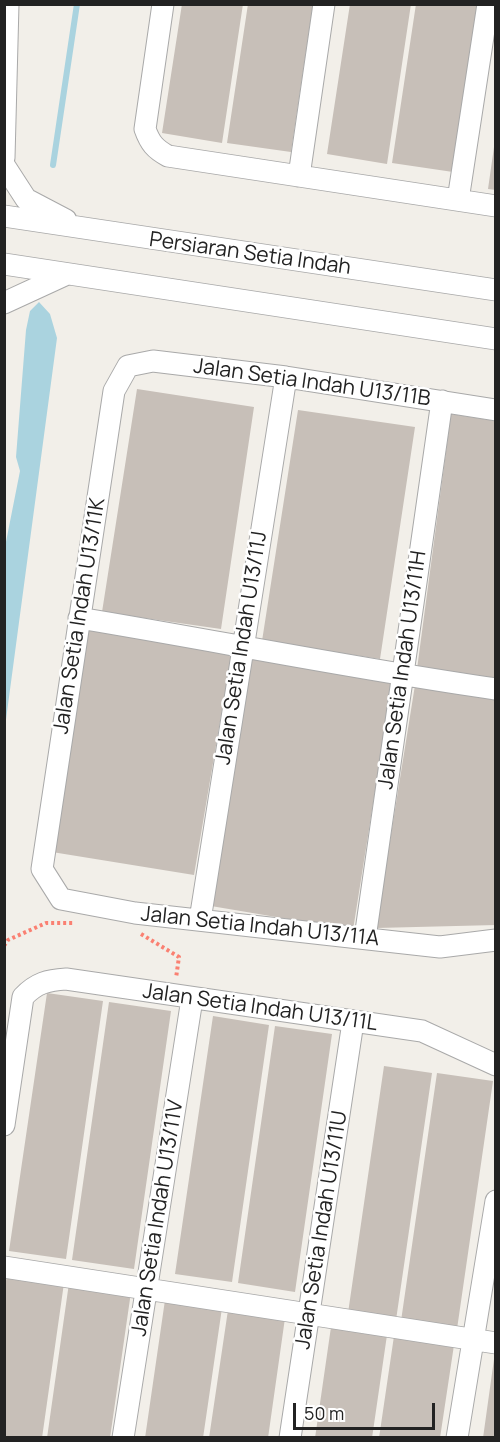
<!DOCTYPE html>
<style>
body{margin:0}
#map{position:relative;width:500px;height:1442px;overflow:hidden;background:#f2efe9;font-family:Manrope,sans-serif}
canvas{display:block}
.frame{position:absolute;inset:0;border:6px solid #222;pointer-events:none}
.scale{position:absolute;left:293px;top:1403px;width:142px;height:27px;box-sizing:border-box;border:3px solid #222;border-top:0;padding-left:8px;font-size:18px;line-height:21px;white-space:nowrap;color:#222;-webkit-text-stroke:4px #fff;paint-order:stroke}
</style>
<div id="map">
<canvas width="500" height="1442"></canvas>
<div class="frame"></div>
<div class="scale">50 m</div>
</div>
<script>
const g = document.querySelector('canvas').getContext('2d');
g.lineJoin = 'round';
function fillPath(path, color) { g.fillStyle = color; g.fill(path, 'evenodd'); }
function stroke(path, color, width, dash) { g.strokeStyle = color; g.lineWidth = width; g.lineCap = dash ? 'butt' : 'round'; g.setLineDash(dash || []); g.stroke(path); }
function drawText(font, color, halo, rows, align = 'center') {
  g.font = font + ' Manrope,sans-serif'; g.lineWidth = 5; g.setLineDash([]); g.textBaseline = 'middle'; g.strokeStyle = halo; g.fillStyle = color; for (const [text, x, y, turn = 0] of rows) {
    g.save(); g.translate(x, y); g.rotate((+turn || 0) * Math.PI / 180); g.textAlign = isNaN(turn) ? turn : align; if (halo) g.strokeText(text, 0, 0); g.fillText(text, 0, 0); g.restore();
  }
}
fillPath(new Path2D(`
 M39,302l11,12 7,24 -52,389 -1,-175 16,-81 -4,-14 10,-127 4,-19z`), '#aad3df');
stroke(new Path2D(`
 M53,165l24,-161`), '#aad3df', 6);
fillPath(new Path2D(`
 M182,4h61l-21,139 -60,-10z
 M248,4h65l-22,148 -64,-9z
 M350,4h61l-24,160 -60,-10z
 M416,4h62l-25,168 -61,-9z
 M494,147h2v43l-8,-1z
 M137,389l117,18 -33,222 -119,-17z
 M298,410l117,17 -35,232 -118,-18z
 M451,414l45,7v260l-79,-12z
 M86,626l146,25 -38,224 -142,-23z
 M251,655l142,23 -40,252 -142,-24z
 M415,685l81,12v228l-120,3z
 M47,993l56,8 -37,258 -57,-8z
 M109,1002l62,9 -37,258 -62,-9z
 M213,1016l56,9 -37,257 -57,-8z
 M275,1026l57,8 -37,258 -57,-9z
 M384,1066l48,7 -36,247 -48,-7z
 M437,1073l56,8 -36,248 -56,-8z
 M7,1274l57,9 -22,155h-38v-143z
 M69,1283l62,9 -21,146h-63z
 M165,1300l57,8 -19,130h-58z
 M228,1310l57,8 -17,120h-59z
 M331,1327l56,8 -15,103h-57z
 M394,1336l60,9 -14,93h-61z
 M494,1359l2,79h-13z`), '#c7bfb8');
const minor = new Path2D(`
 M163,4l-18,125c5,14 10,20 23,27l328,50
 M4,158l4,-154
 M4,165l22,34 40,21
 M299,176l25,-172
 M458,200l30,-196
 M4,216l492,74
 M4,264l492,75
 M4,303l63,-29
 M496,410l-210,-33 -133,-16 -25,5 -14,25 -72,478 19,30 74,14 305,34 56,-7
 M79,618c139,23 277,51 417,71
 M200,920l86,-543
 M365,938l77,-537
 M4,1125l19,-128c13,-14 25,-17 43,-18l356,52 74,34
 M4,1267l492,76
 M123,1438l69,-439
 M290,1438l63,-416
 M457,1438l39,-237`);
stroke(minor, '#a9a9a9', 23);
stroke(new Path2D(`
 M141,934l38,23 -3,21
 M4,946l4,-6 38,-17h27`), '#fa8072', 4, [3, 3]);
stroke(minor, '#fff', 21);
drawText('21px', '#222', '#fff', [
 ["Persiaran Setia Indah",250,254,8],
 ["Jalan Setia Indah U13/11B",312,383,8],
 ["Jalan Setia Indah U13/11K",80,616,-81],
 ["Jalan Setia Indah U13/11J",242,648,-81],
 ["Jalan Setia Indah U13/11H",403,670,-82],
 ["Jalan Setia Indah U13/11A",260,927,6],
 ["Jalan Setia Indah U13/11L",260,1008,8],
 ["Jalan Setia Indah U13/11V",158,1218,-81],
 ["Jalan Setia Indah U13/11U",322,1230,-81]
]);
</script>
